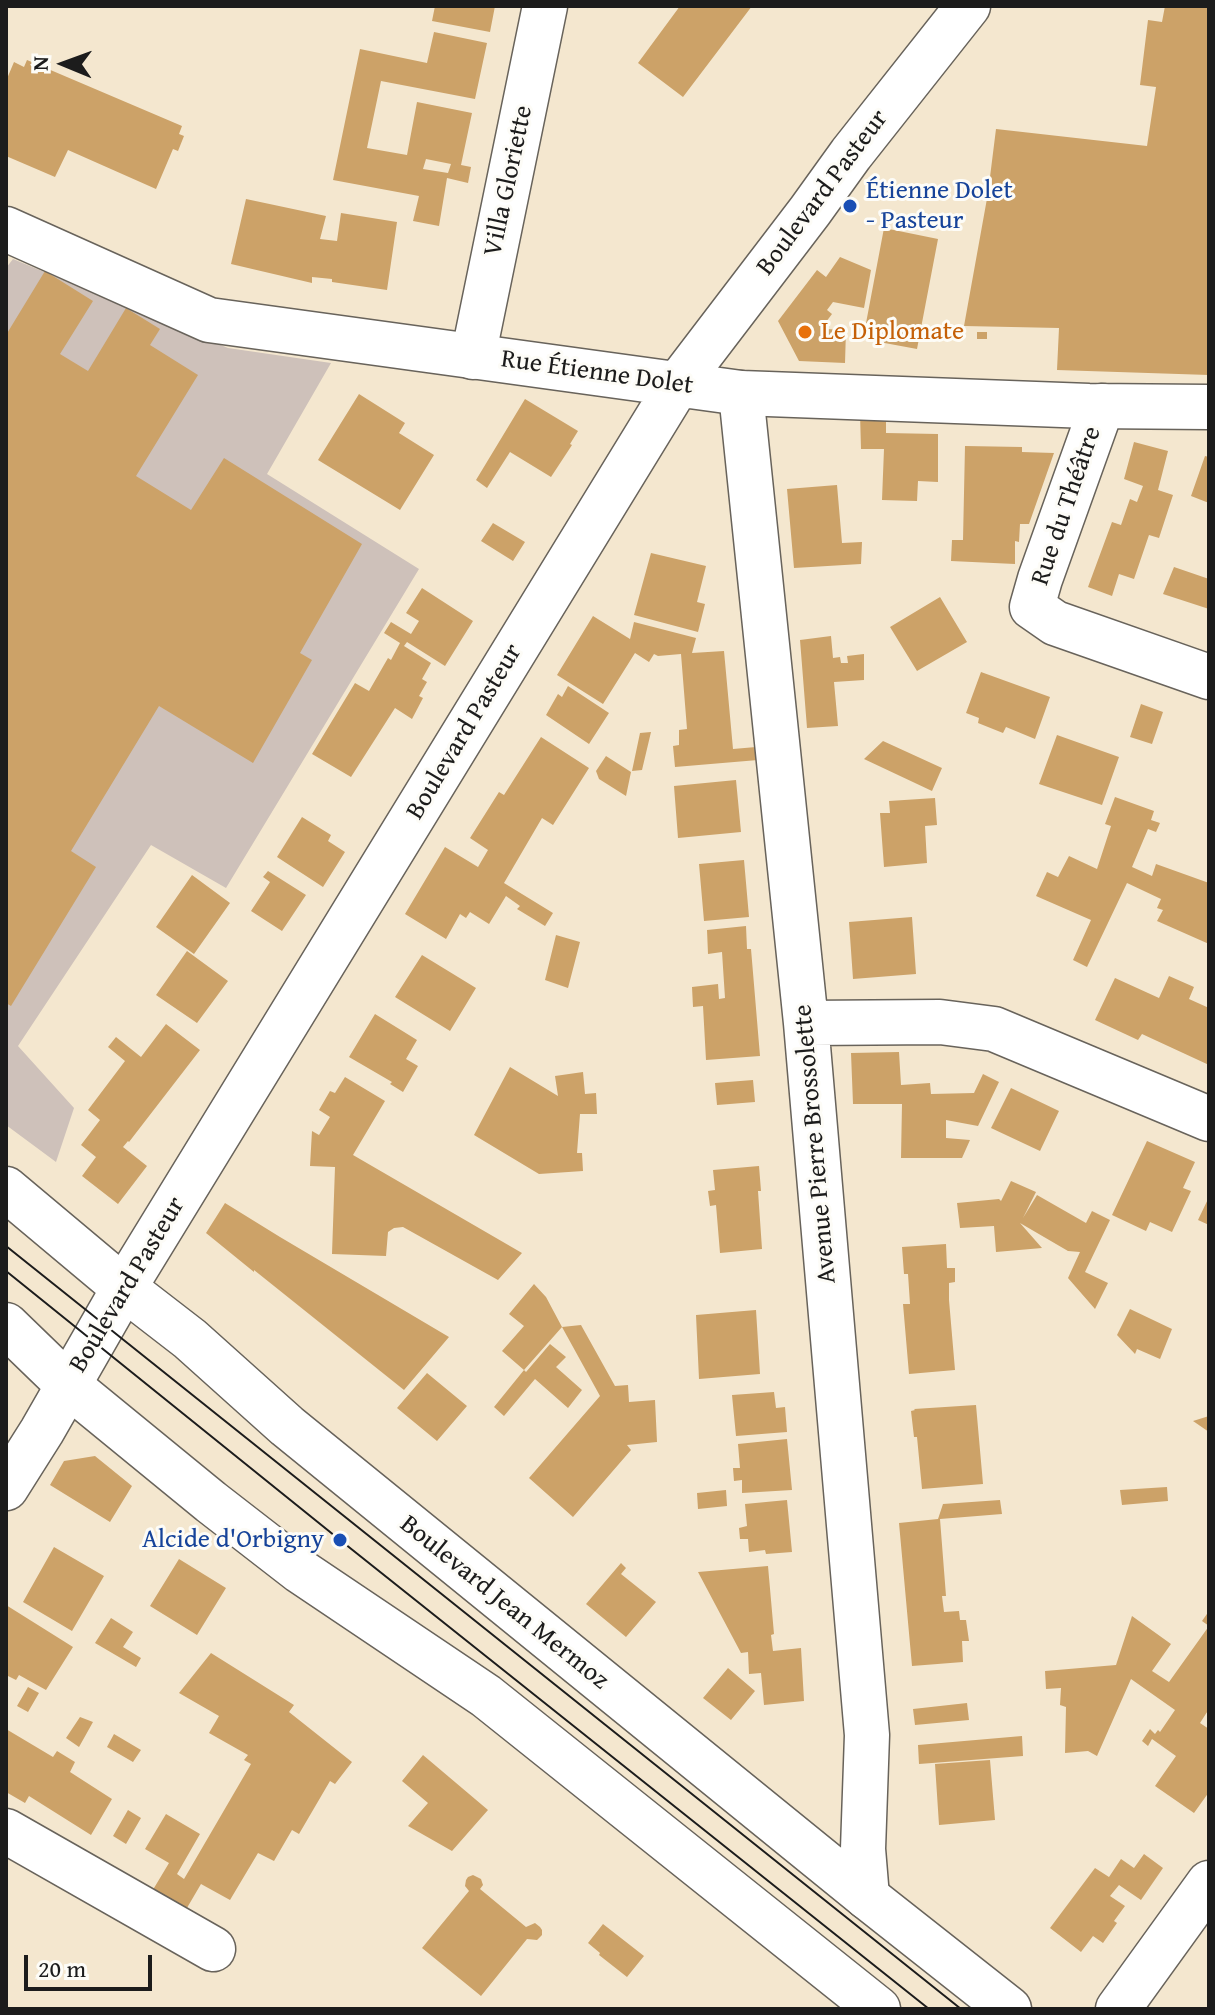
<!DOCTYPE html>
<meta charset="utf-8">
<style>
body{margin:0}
#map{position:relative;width:1215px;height:2015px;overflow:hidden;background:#f4e7cf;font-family:"Gentium Book Plus",serif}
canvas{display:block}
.frame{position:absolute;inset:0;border:8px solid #1c1c1c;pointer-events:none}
.north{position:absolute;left:24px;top:24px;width:80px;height:80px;-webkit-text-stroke:6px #fdfcf7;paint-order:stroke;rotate:271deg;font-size:22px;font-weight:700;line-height:32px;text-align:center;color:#1c1c1c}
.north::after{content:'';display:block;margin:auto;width:28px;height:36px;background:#1c1c1c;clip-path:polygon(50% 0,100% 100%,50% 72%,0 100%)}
.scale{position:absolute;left:24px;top:1955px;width:128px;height:36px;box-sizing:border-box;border:4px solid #1c1c1c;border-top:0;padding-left:10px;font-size:24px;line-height:28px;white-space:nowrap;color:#1c1c1c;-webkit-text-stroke:6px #fdfcf7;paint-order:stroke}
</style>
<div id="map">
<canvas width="1215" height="2015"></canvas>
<div class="frame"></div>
<div class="north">N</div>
<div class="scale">20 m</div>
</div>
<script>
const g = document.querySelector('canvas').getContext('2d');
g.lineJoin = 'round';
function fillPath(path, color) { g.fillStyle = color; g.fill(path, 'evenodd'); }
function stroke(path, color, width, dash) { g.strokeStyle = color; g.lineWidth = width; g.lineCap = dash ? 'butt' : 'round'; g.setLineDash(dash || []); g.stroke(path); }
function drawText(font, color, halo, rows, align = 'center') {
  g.font = font + ' "Gentium Book Plus",serif'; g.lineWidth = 6; g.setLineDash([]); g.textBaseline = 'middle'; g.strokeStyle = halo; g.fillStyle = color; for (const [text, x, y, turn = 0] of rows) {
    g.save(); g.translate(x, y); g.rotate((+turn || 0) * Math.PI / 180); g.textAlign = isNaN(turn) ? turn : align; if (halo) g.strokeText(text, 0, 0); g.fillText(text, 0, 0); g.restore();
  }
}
fillPath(new Path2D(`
 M13,259l215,89 103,15 -64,111 152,95 -193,319 -75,-43 -133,201 56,62 -18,54 -50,-37v-857z`), '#cec1ba');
fillPath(new Path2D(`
 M435,6h60l-5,26 -58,-11z
 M680,6h72l-69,91 -45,-34z
 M1165,6h44v369l-152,-5 2,-42 -95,-2 24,-133 8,-64 151,17 9,-59 -16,-2 8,-65 14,2z
 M434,32l53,11 -12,56 -94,-18 -14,67 40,7 10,-53 55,11 -11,52 10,2 -3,16 -21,-5 -8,48 -26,-5 6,-25 -86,-16 27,-131 67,14zM426,159l25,5 -3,9 -25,-4z
 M27,60l155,66 -3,8 5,2 -6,15 -5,-2 -17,40 -88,-39 -13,27 -49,-21v-75l8,-19 10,5z
 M246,199l80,17 -6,23 17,2 4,-28 56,9 -10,68 -55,-8v-3l-20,-2v6l-81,-19z
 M884,228l54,11 -21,110 -54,-10z
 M840,257l31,13 -7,38 -31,-6 -6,8 5,4 -6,8v7l20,1 -1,33 -46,-2 -21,-40 39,-51 9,7z
 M45,271l48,30 -33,53 28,17 38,-63 34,21 -10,16 48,30 -62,101 55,34 33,-52 138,86 -62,109 12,7 -59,103 -94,-57 -88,145 25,16 -85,139 -5,-3v-668z
 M977,332h10v7h-10z
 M359,394l46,29 -6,10 35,22 -34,55 -82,-50z
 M525,399l53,32 -8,13 2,1 -21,32 -41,-25 -23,36 -11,-8z
 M860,413h26v20l52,1v48l-20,-1 -1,20 -35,-1 2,-51h-23z
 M1134,442l34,9 -10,39 15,5 -14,43 -10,-3 -15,44 -15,-5 -7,22 -24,-9 24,-65 9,3 9,-26 7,3 6,-16 -19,-7z
 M965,446l57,1v5l32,1 -25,71h-9l-1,18 -4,-1v23l-64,-3 1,-21h11z
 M1205,456l4,1v46l-18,-7z
 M837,485l5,58 20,-1 -1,22 -67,4 -7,-79z
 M493,523l32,19 -12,19 -32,-20z
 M651,553l55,13 -9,36 8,2 -7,28 -64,-17z
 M1174,567l35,12v30l-46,-15z
 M422,588l51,33 -28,45 -38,-24 -3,4 27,17 -9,16 5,3 -8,14 4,2 -11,21 -17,-11 -44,69 -39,-23 43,-71 14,8 19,-33 3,2 9,-17 -16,-10 7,-11 20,12 8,-13 -13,-8z
 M940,597l27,45 -50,29 -27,-44z
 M593,616l37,23 4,-17 62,16 -4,15 32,-2 9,98 23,-2 2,13 -83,7 -2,-21 6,-1v-15l8,-1 -6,-75 -23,2 -4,-2 -5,8 -14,-9 -32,51 -46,-29z
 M831,636l2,22 7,-1 1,6h7l-1,-7 17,-2v26l-30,2 4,44 -31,2 -7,-88z
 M981,672l69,25 -15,42 -29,-12 -3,6 -25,-10 1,-5 -13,-5z
 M568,686l41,27 -20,31 -43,-29 12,-21 4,3z
 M1141,704l22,8 -11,32 -22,-7z
 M651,732l-9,38 -10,1 8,-38z
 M1057,735l62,22 -17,48 -63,-21z
 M541,737l48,31 -36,57 -11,-7 -38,65 49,30 -8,13 -28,-17 3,-3 -14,-10 -17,28 -19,-12 -4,6 -6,-4 -14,25 -41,-25 40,-67 33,20 10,-17 -18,-12 29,-46 5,3z
 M883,741l59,27 -10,23 -68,-32z
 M606,756l25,16 -5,24 -27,-17 -3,-8z
 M736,780l5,52 -63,6 -4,-52z
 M1115,797l39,14 -3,9 9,3 -4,9 -8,-3 -16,38 20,9 4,-12 53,19v61l-52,-23 6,-11 -6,-2 4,-9 -34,-16 -40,84 -14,-7 18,-40 -55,-24 11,-24 11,5 11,-21 28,13 14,-43 -6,-2z
 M935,798l2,27 -12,1 2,37 -43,4 -4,-54h10l-1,-12z
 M302,817l29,18 -3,6 17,11 -22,35 -46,-30z
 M744,860l5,57 -45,4 -5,-57z
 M268,871l38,24 -24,36 -31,-20 19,-29 -7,-5z
 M192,875l38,28 -36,51 -38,-27z
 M912,917l4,57 -63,5 -4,-57z
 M746,926l1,23h4l9,107 -54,4 -3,-54 -10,1 -1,-20 26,-3 1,15 6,-1 -3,-46 -14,2 -1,-24z
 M556,935l24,7 -12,46 -23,-8z
 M187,951l41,30 -31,42 -41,-28z
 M422,955l54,33 -26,43 -55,-34z
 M1169,976l25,11 -5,12 20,9v57l-67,-31 -4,6 -43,-20 20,-42 44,20z
 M375,1014l42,26 -11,19 12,7 -15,26 -13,-8 2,-2 -43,-25z
 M166,1024l34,26 -71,92 -1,-1 -5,6 24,19 -29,38 -36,-28 14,-19 -15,-12 19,-25 -12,-10 37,-49 -17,-14 8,-10 25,20z
 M899,1052l2,33 29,-2 1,11 43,-1 9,-19 16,8 -21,44 -32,-6v18l24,2 -8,18h-61l1,-54h-49l-2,-51z
 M510,1067l48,29 -3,-20 28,-4 2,22 11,-1 1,21h-17l-3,39h5l1,18 -44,3 -65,-39z
 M345,1077l40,24 -32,54 169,98 -24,27 -95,-53 -9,1 -6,4 -2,24 -54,-2 3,-87 -25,-1 2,-35 7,4 11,-18 -11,-7 11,-19 5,2z
 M753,1080l2,22 -38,3 -2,-22z
 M1011,1088l48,23 -19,40 -49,-23z
 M1147,1141l48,21 -12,26 8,3 -19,41 -22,-10 -4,9 -34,-16z
 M759,1166l2,25h-3l4,58 -42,4 -4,-48 -6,1 -2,-15 7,-1 -2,-20z
 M1011,1181l25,11 -13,26 14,-23 49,28 6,-12 18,9 -25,52 23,11 -13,26 -27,-31 12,-26 -12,-1 -48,-28 22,25 -46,4 -2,-26 -34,2 -3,-25 42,-4 2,2z
 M1209,1197v28l-11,-5z
 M225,1203l55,34 169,100 -45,53 -150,-120v2l-48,-39z
 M946,1244l1,24h8v14l-6,1v17l6,70 -46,4 -6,-70h7l-2,-30h-4l-2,-27z
 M534,1284l12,13 16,30 -38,43 2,2 24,-28 16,13 -10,10 26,23 -14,18 -33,-29 -31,37 -10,-9 30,-37 -22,-19 22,-25 -15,-12z
 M1130,1309l42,20 -12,30 -23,-10 -2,5 -18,-19z
 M756,1310l4,64 -61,5 -3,-64z
 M581,1325l34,61 13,-1 1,17 26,-2 2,42 -30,3 4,5 -58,67 -44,-39 71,-82 -38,-69z
 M427,1373l40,33 -30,35 -40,-33z
 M774,1392l2,16 9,-1 2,25 -51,4 -4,-41z
 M976,1405l7,79 -61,5 -5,-52h-3l-3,-26 4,-1 -1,-1z
 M1209,1416v16l-16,-11z
 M787,1439l5,51 -50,3v-13l-8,1 -1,-13h7l-2,-24z
 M95,1456l37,30 -22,36 -60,-37 14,-24z
 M1167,1487l1,14 -46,4 -2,-15z
 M726,1490l1,16 -29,3 -1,-16z
 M787,1500l5,52 -26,2 -1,-4 -16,2 -1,-13h-8l-1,-11 8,-2 -2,-22z
 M1000,1500l2,14 -62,5 6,77h-4l2,16 15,-1 1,9h6l3,21h-7l1,21 -51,4 -13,-143 39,-4 5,-15z
 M54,1547l50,29 -32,55 -49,-29z
 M179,1559l47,29 -29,47 -47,-29z
 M621,1563l5,5 -5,6 35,28 -30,35 -40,-33z
 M768,1566l6,68 -3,1 2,16 28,-3 3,53 -40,4 -3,-32 -12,1 -1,-22 -7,1 -43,-81z
 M6,1605l67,42 -27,43 -27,-15 -3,5 -10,-5z
 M1209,1611v98l-9,14 9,6v63l-15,21 -39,-27 21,-30 -24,-17 -4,7 -6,-5 8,-12 5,5 3,-4 2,2 15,-22 -44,-31 -34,77 -9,-5 -23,2 1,-46 -6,-2 1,-17 -15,1 -1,-18 71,-6 16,-49 39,28 -19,27 17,11 40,-56 -7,-5z
 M111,1618l22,14 -10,15 18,11 -5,9 -41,-24z
 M211,1653l83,52 -5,7 63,50 -17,22 -5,-3 -31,53 -7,-4 -18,31 -16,-8 -28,47 -29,-16 -17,29 -33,-20 18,-30 -24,-14 21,-35 34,20 -23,40 7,5 67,-115 -7,-4 4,-5 -39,-22 10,-17 -40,-23z
 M728,1668l27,23 -24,29 -28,-22z
 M28,1687l11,6 -11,19 -11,-6z
 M967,1703l2,17 -54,5 -2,-16z
 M80,1717l13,5 -14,25 -13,-9z
 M6,1729l47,28 4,-6 18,11 -5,10 42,27 -21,36 -62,-39 -4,7 -19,-11z
 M114,1734l27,16 -8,12 -26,-15z
 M1022,1736l1,20 -104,8 -1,-19z
 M423,1755l65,55 -36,41 -44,-25 20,-23 -26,-22z
 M990,1760l5,60 -56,5 -4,-61z
 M128,1810l13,8 -15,26 -13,-8z
 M1144,1854l19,14 -22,32 -22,-15 -9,11 15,10 -11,15 3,2 -14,20 -10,-7 -12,16 -31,-24 45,-60 14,9 12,-18 13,9z
 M473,1875l8,4 2,6 -3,4 46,38 9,-4 5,4 2,3v5l-5,5 -10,-1 -46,57 -59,-48 47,-57 -4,-5 1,-6 2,-3z
 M603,1924l41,32 -17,21 -28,-22 1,-2 -12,-10z`), '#cca268');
const street = new Path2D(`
 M473,357l72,-351
 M741,393l65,630 61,712 -4,114 4,48
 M1102,406l-62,173 -8,28 23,16 154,54
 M806,1023l134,-1 54,7 215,90
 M6,1831l207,118
 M1118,2009l91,-126`);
const secondary = new Path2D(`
 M6,229l203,91 532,73 348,13 120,1
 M6,1488l36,-57 82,-143 554,-904 132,-173 41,-57 117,-148`);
const primary = new Path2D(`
 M6,1189l118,99 66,51 97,87 580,471 142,112
 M6,1325l62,60 143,117 89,69 186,125 392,313`);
stroke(street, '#68635b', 47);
stroke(secondary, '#68635b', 47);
stroke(primary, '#68635b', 47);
stroke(street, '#fff', 44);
stroke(secondary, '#fff', 44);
stroke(primary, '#fff', 44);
stroke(new Path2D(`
 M6,1246l955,763
 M6,1271l334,269 589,469`), '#1c1c1c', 2);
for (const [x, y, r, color] of [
 [850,206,8,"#1a4fb4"],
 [805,332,8,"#e8710a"],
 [340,1540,8,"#1a4fb4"]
]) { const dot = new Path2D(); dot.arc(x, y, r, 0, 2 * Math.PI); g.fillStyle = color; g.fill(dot); stroke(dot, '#fdfcf7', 3); }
drawText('26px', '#1c1c1c', '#fdfcf7', [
 ["Villa Gloriette",509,181,-78],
 ["Boulevard Pasteur",823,193,-53],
 ["Rue Étienne Dolet",597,373,8],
 ["Rue du Théâtre",1067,506,-71],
 ["Boulevard Pasteur",465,732,-59],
 ["Avenue Pierre Brossolette",816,1144,-95],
 ["Boulevard Pasteur",128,1285,-59],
 ["Boulevard Jean Mermoz",504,1603,39]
]);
drawText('26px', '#164399', '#fdfcf7', [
 ["Étienne Dolet",866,191],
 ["- Pasteur",866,221],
 ["Alcide d'Orbigny",324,1540,"right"]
], 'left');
drawText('26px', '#c56008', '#fdfcf7', [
 ["Le Diplomate",821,332]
], 'left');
</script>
